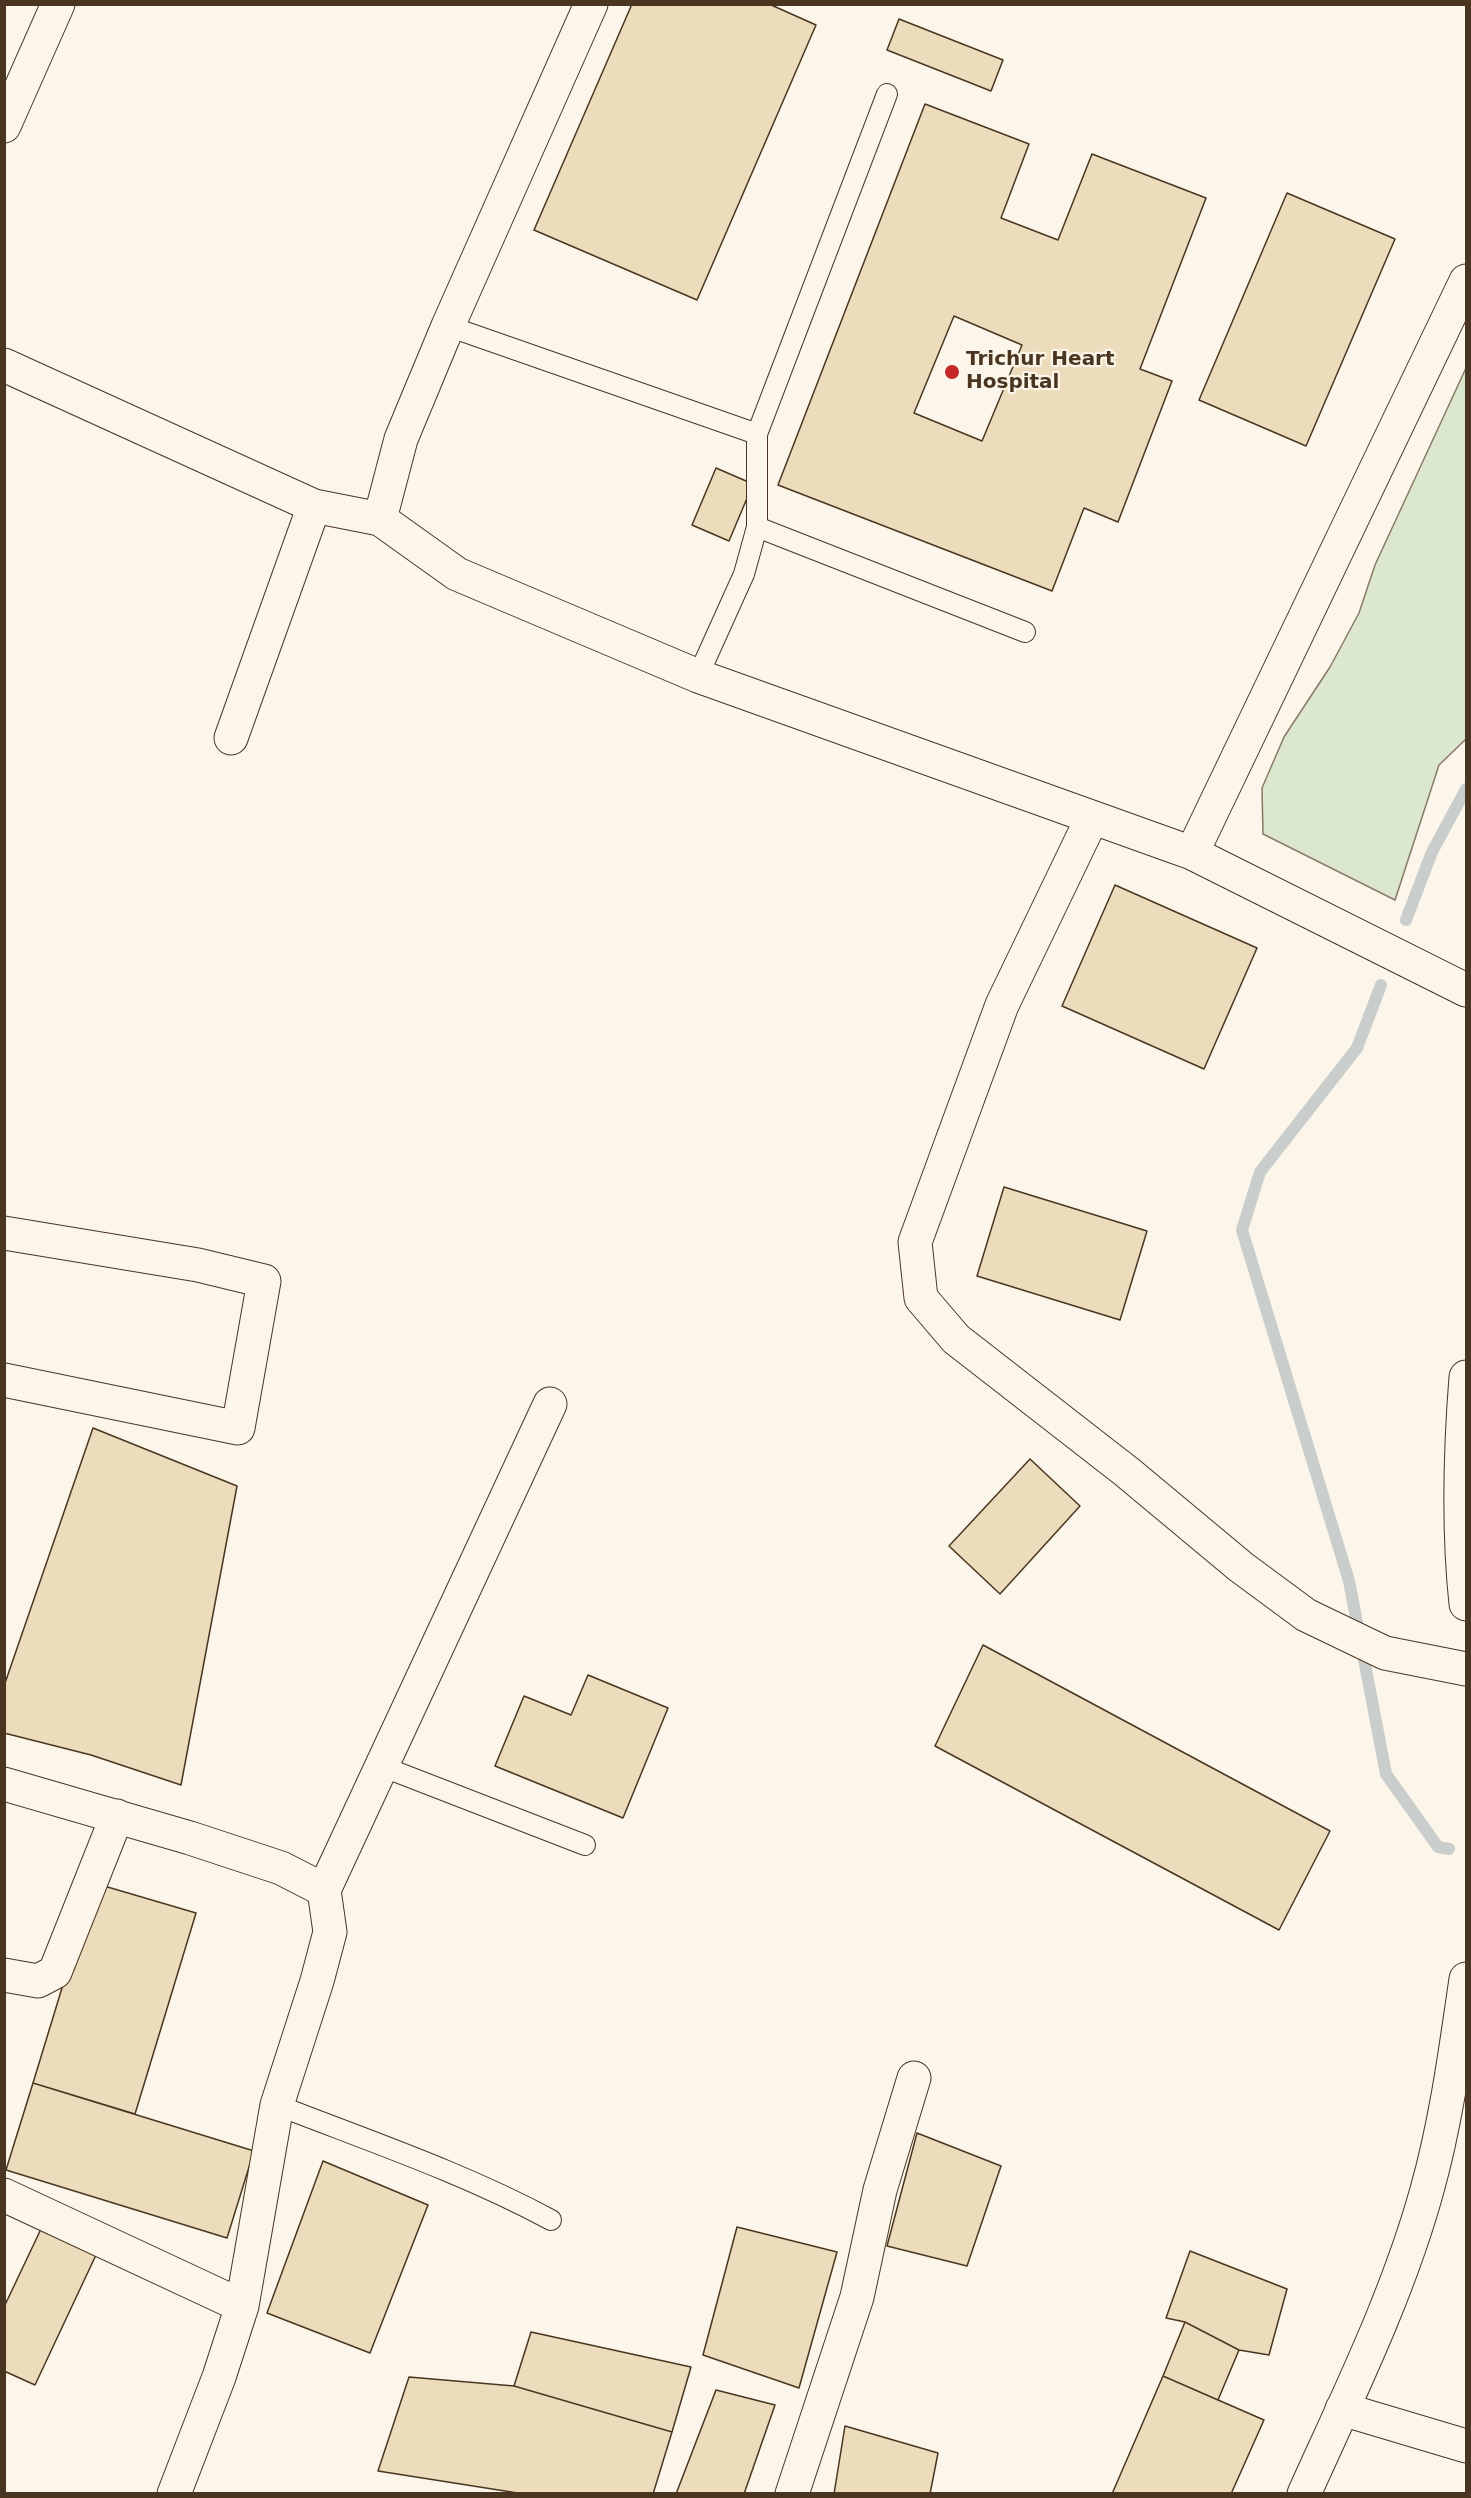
<!DOCTYPE html>
<style>
body{margin:0}
#map{position:relative;width:1471px;height:2498px;overflow:hidden;background:#fbf6e9;font-family:"DejaVu Sans",sans-serif}
canvas{display:block}
.frame{position:absolute;inset:0;border:6px solid #4a3520;pointer-events:none}
</style>
<div id="map">
<canvas width="1471" height="2498"></canvas>
<div class="frame"></div>
</div>
<script>
const g = document.querySelector('canvas').getContext('2d');
g.lineJoin = 'round';
function fillPath(path, color) { g.fillStyle = color; g.fill(path, 'evenodd'); }
function stroke(path, color, width, dash) { g.strokeStyle = color; g.lineWidth = width; g.lineCap = dash ? 'butt' : 'round'; g.setLineDash(dash || []); g.stroke(path); }
function drawText(font, color, halo, rows, align = 'center') {
  g.font = font + ' "DejaVu Sans",sans-serif'; g.lineWidth = 4.5; g.setLineDash([]); g.textBaseline = 'middle'; g.strokeStyle = halo; g.fillStyle = color; for (const [text, x, y, turn = 0] of rows) {
    g.save(); g.translate(x, y); g.rotate((+turn || 0) * Math.PI / 180); g.textAlign = isNaN(turn) ? turn : align; if (halo) g.strokeText(text, 0, 0); g.fillText(text, 0, 0); g.restore();
  }
}
const green = new Path2D(`
 M1466,368v371l-27,26 -44,135 -132,-66 -1,-46 22,-51 46,-70 29,-54 16,-48z`);
fillPath(green, '#dce7d0');
stroke(green, '#887966', 1.5);
stroke(new Path2D(`
 M1406,920l26,-68 34,-63
 M1381,985l-24,63 -97,124 -18,58 107,351 37,193 52,73 11,2`), '#c9cecd', 12);
const building = new Path2D(`
 M632,4h137l47,21 -119,275 -163,-70z
 M899,19l104,41 -12,31 -104,-41z
 M925,104l104,40 -28,74 57,22 34,-86 114,44 -66,171 32,12 -54,141 -34,-14 -32,83 -274,-106zM954,316l68,29 -40,96 -68,-28z
 M1287,193l108,46 -89,207 -107,-46z
 M716,468l37,16 -24,57 -37,-16z
 M1115,885l142,63 -53,121 -142,-63z
 M1004,1187l143,44 -27,89 -143,-44z
 M93,1428l144,58 -56,299 -90,-30 -87,-22v-47z
 M1030,1459l50,47 -80,88 -51,-48z
 M983,1645l347,186 -51,99 -344,-184z
 M588,1675l80,33 -45,110 -128,-52 29,-70 47,19z
 M94,1883l102,30 -61,201 -102,-31z
 M33,2083l221,68 -27,87 -221,-68z
 M917,2133l84,33 -34,100 -80,-20z
 M323,2161l105,44 -58,148 -103,-40z
 M737,2227l100,25 -38,136 -96,-33z
 M41,2229l55,26 -61,130 -31,-14v-64z
 M1190,2251l97,38 -18,66 -30,-5 -54,-28 -19,-4z
 M1185,2322l54,28 -21,50 -55,-24z
 M531,2332l160,35 -19,65 -158,-46z
 M1163,2376l101,44 -33,74h-119z
 M409,2377l105,9 158,46 -19,62h-129l-146,-23z
 M716,2390l59,15 -31,89h-68z
 M845,2426l93,27 -8,41h-96z`);
fillPath(building, '#ecdcbc');
stroke(building, '#4a3520', 1.5);
const service = new Path2D(`
 M448,326l309,108 130,-340
 M757,527l268,105
 M698,676l46,-102 13,-47v-93
 M381,1766l204,79
 M277,2105c92,36 187,68 274,115`);
const minor = new Path2D(`
 M591,4l-143,322 -47,113 -21,80 77,55 241,102 494,177 274,137
 M4,365l310,141 66,13
 M231,738l83,-232
 M1092,818l-90,187 -87,237 6,56 35,41 171,133 114,95 65,48 79,38 81,16
 M1192,853l274,-572
 M4,1233l194,32 66,16 -26,147 -234,-48
 M4,1784l186,54 91,30 43,22 6,42 -13,49 -40,124 -35,201 -23,71 -45,117
 M324,1890l226,-486
 M4,1975l34,6 17,-9 62,-156
 M4,2195l238,111
 M1342,2409l124,37
 M792,2494l65,-197 23,-107 34,-112`);
const secondary = new Path2D(`
 M4,126l54,-122
 M1466,1377c-6,76 -8,152 0,227
 M1304,2494c45,-100 94,-199 123,-304 19,-67 29,-142 39,-211`);
stroke(service, '#4a3520', 22);
stroke(minor, '#4a3520', 35);
stroke(secondary, '#4a3520', 35);
stroke(service, '#fbf6e9', 20);
stroke(minor, '#fbf6e9', 33);
stroke(secondary, '#fbf6e9', 33);
for (const [x, y, r, color] of [
 [952,372,8,"#c62828"]
]) { const dot = new Path2D(); dot.arc(x, y, r, 0, 2 * Math.PI); g.fillStyle = color; g.fill(dot); stroke(dot, '#fbf6e9', 2); }
drawText('bold 20px', '#4a3520', '#fbf6e9', [
 ["Trichur Heart",966,360],
 ["Hospital",966,383]
], 'left');
</script>
